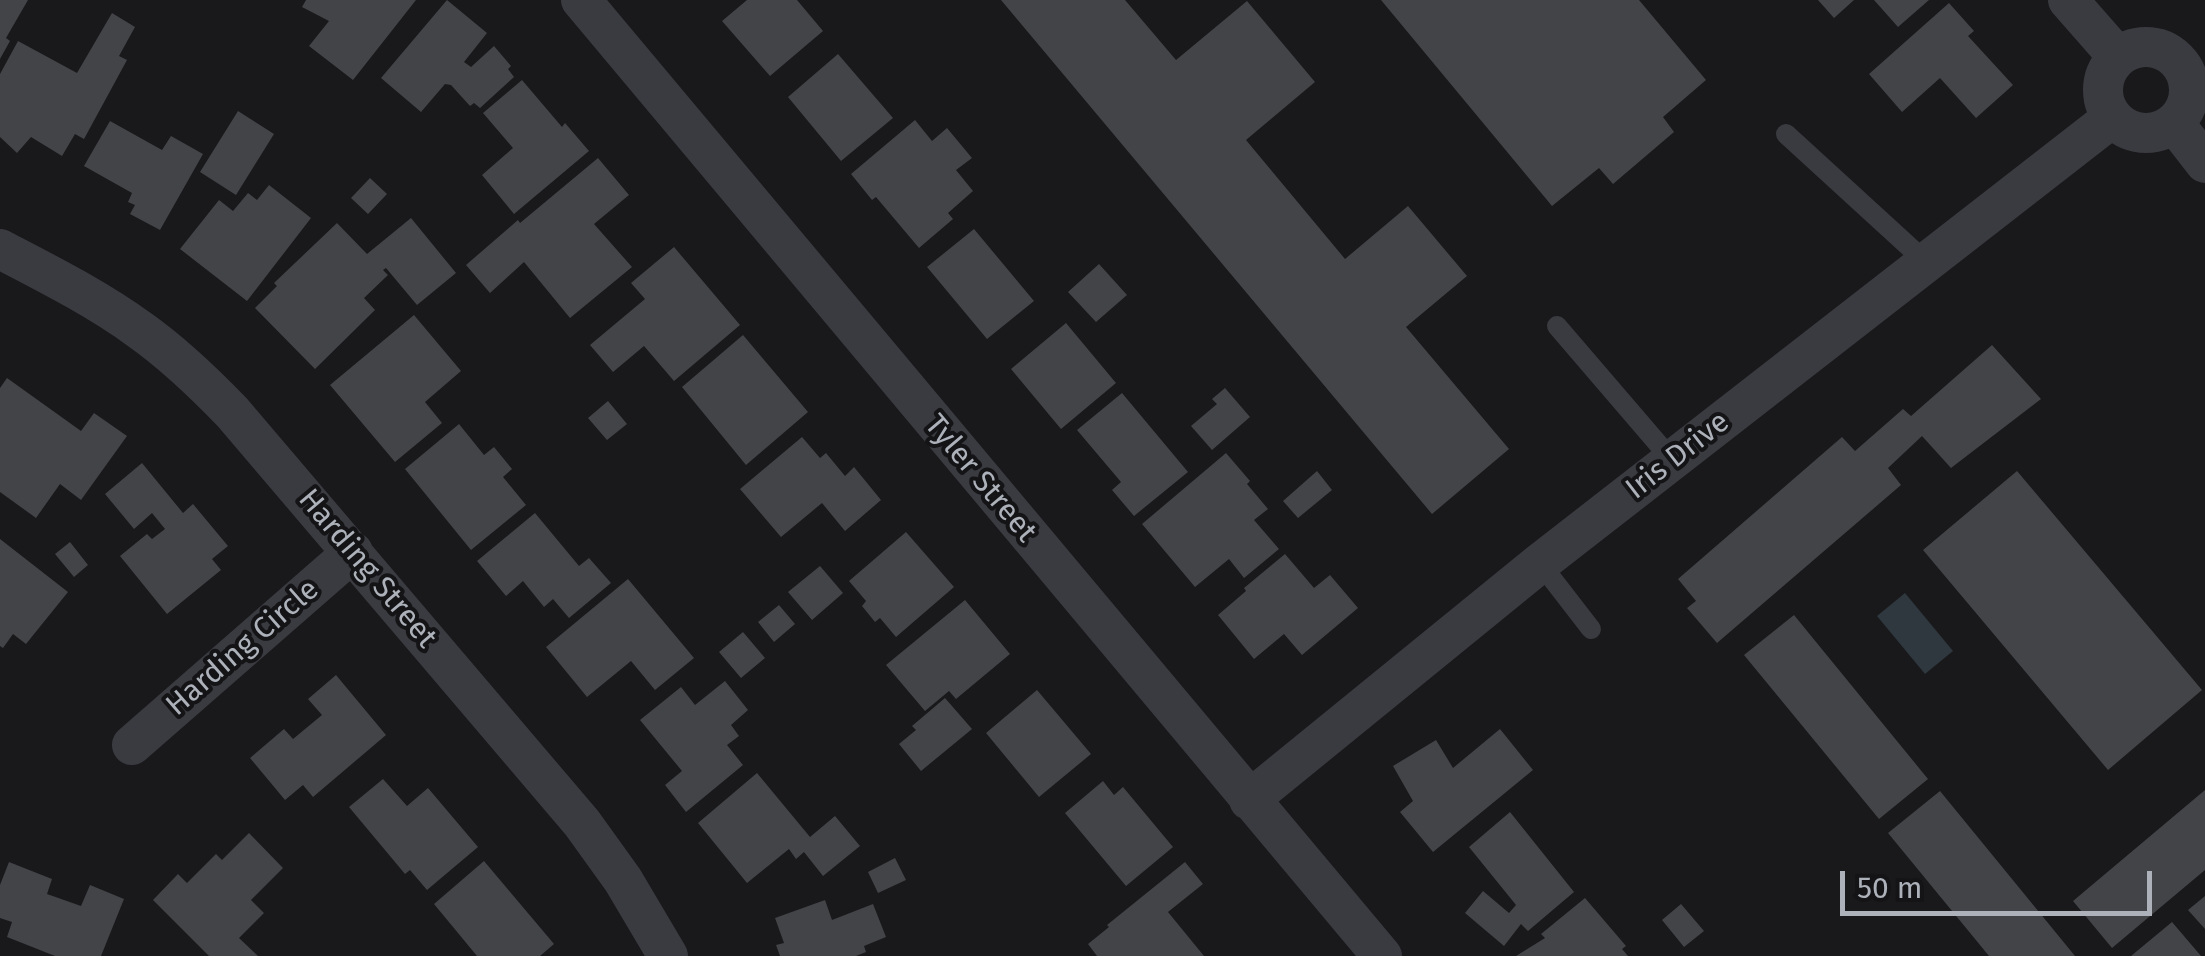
<!DOCTYPE html>
<style>
body{margin:0}
#map{position:relative;width:2205px;height:956px;overflow:hidden;background:#19191b;font-family:"Fira Sans",sans-serif}
canvas{display:block}
.scale{position:absolute;left:1840px;top:871px;width:312px;height:45px;box-sizing:border-box;border:5px solid #acb1ba;border-top:0;padding-left:12px;font-size:30px;line-height:35px;white-space:nowrap;color:#acb1ba;-webkit-text-stroke:8px #141416;paint-order:stroke}
</style>
<div id="map">
<canvas width="2205" height="956"></canvas>
<div class="scale">50 m</div>
</div>
<script>
const g = document.querySelector('canvas').getContext('2d');
g.lineJoin = 'round';
function fillPath(path, color) { g.fillStyle = color; g.fill(path, 'evenodd'); }
function stroke(path, color, width, dash) { g.strokeStyle = color; g.lineWidth = width; g.lineCap = dash ? 'butt' : 'round'; g.setLineDash(dash || []); g.stroke(path); }
function drawText(font, color, halo, rows, align = 'center') {
  g.font = font + ' "Fira Sans",sans-serif'; g.lineWidth = 8; g.setLineDash([]); g.textBaseline = 'middle'; g.strokeStyle = halo; g.fillStyle = color; for (const [text, x, y, turn = 0] of rows) {
    g.save(); g.translate(x, y); g.rotate((+turn || 0) * Math.PI / 180); g.textAlign = isNaN(turn) ? turn : align; if (halo) g.strokeText(text, 0, 0); g.fillText(text, 0, 0); g.restore();
  }
}
fillPath(new Path2D(`
 M1905,593l48,58 -28,23 -48,-58z`), '#2f383f');
fillPath(new Path2D(`
 M0,0h28l-22,38 4,3 -10,18z
 M306,0h110l-63,80 -44,-34 20,-25 -27,-14z
 M447,0l40,33 -23,29 7,5 23,-21 17,20 -3,3 6,8 -34,31 -6,-5 -4,3 -19,-21 -6,-1 -24,28 -40,-34z
 M747,0h50l26,31 -53,45 -48,-55z
 M1001,0h124l51,60 71,-59 68,81 -69,58 99,119 63,-53 59,70 -61,51 103,122 -77,65z
 M1381,0h258l67,80 -43,37 11,15 -61,52 -14,-16 -47,38z
 M1818,0h36l-20,18z
 M1874,0h55l-31,27z
 M1949,3l25,28 -6,5 45,49 -37,33 -36,-40 -38,34 -33,-38z
 M112,13l23,14 -16,29 8,4 -43,79 -9,-5 -13,22 -31,-19 -14,16 -17,-16v-63l18,-33 59,32z
 M838,54l55,64 -52,43 -53,-64z
 M522,80l40,47 3,-4 24,28 -75,63 -32,-39 31,-27 -30,-35z
 M238,111l36,23 -38,61 -36,-23z
 M915,120l17,21 15,-13 25,30 -16,12 17,21 -25,22 5,6 -34,29 -43,-51 -4,3 -21,-26z
 M110,121l52,29 9,-14 32,18 -43,76 -30,-16 5,-9 -7,-3 4,-9 -48,-27z
 M598,158l31,37 -35,29 38,43 -62,51 -46,-56 -34,31 -24,-28 52,-45 2,3z
 M370,178l17,16 -19,20 -17,-16z
 M269,185l42,33 -64,83 -67,-52 39,-49 14,11 15,-18 9,7z
 M411,218l45,55 -39,32 -31,-37 -3,2 5,5 -24,23 11,12 -60,59 -60,-61 22,-22 -3,-3 63,-60 30,31z
 M974,229l60,72 -47,38 -60,-72z
 M674,247l66,78 -66,56 -30,-35 -31,26 -23,-27 55,-46 -14,-16z
 M1099,264l28,31 -31,27 -28,-30z
 M414,315l47,56 -36,31 17,21 -47,39 -65,-77z
 M1066,323l50,60 -55,46 -50,-60z
 M743,335l65,77 -62,53 -64,-78z
 M1992,345l49,54 -90,69 -29,-32 -34,32 13,17 -184,158 -30,-35 9,-7 -18,-22 164,-142 13,14 48,-42 8,7z
 M7,378l74,53 13,-18 33,23 -46,64 -21,-16 -24,34 -36,-26v-104z
 M1225,388l25,29 -38,33 -21,-24 26,-22 -5,-5z
 M1122,393l66,79 -54,44 -22,-26 9,-8 -44,-52z
 M608,401l19,23 -20,16 -19,-22z
 M459,424l25,31 10,-8 18,22 -9,8 23,28 -55,45 -66,-81z
 M802,437l18,21 6,-5 19,23 9,-9 27,33 -36,31 -23,-28 -41,34 -41,-48z
 M1226,453l24,28 -3,3 21,25 -14,11 25,29 -35,29 -15,-19 -34,28 -53,-63z
 M142,463l41,50 10,-9 35,42 -16,13 9,11 -54,44 -47,-58 27,-22 5,5 13,-10 -13,-16 -18,16 -29,-35z
 M1317,471l15,19 -34,28 -15,-17z
 M2017,471l185,219 -94,80 -185,-220z
 M535,513l44,53 10,-8 22,25 -42,35 -16,-19 -9,8 -21,-26 -17,15 -29,-35z
 M906,532l48,55 -58,50 -16,-19 -5,4 -13,-16 4,-5 -17,-20z
 M0,539l68,53 -42,52 -13,-10 -10,14 -3,-2z
 M70,542l18,23 -14,12 -19,-23z
 M1285,554l29,34 16,-13 28,33 -56,47 -18,-21 -30,25 -36,-44 28,-24 -2,-3z
 M820,566l23,27 -31,27 -24,-28z
 M628,579l66,79 -39,32 -24,-29 -44,36 -41,-50z
 M965,600l45,54 -54,45 -7,-8 -24,20 -39,-46z
 M779,605l16,19 -21,18 -16,-20z
 M1794,615l134,164 -49,40 -135,-164z
 M743,632l22,26 -24,20 -22,-26z
 M336,675l50,60 -73,62 -10,-12 -18,15 -35,-42 34,-29 9,10 29,-24 -14,-16z
 M725,681l23,29 -17,15 8,11 -12,9 16,20 -57,47 -21,-27 17,-14 -42,-51 41,-33 14,18z
 M1037,690l54,64 -52,43 -53,-64z
 M945,698l27,31 -51,42 -22,-27 17,-14 -4,-4z
 M1500,729l33,41 -100,82 -33,-40 13,-11 -20,-35 43,-26 17,28z
 M757,773l53,64 25,-21 25,30 -37,30 -19,-24 -8,7 -7,-10 -42,34 -49,-60z
 M383,779l24,27 21,-18 50,59 -51,43 -17,-20 -5,4 -56,-67z
 M1103,781l11,14 9,-8 50,60 -47,39 -61,-73z
 M2205,790v80l-93,78 -39,-47z
 M1940,791l135,165h-86l-101,-123z
 M1510,812l64,80 -46,39 -7,-7 -17,22 -39,-33 18,-22 26,22 7,-8 -47,-58z
 M249,833l34,35 -32,32 13,13 -25,25 19,18h-49l-56,-56 25,-26 9,9 29,-29 6,6z
 M895,858l11,22 -28,13 -10,-21z
 M484,861l70,83 -14,12h-63l-43,-52z
 M9,862l43,17 -5,15 34,12 9,-21 34,14 -23,57h-46l-48,-19 5,-15 -12,-4v-33z
 M1185,862l18,22 -35,28 36,44h-107l-9,-12 21,-17 -2,-2z
 M2205,896v33l-17,-19z
 M1585,898l41,48 -4,3 6,7h-112l29,-18 -4,-4z
 M825,900l7,20 41,-16 13,33 -22,9 2,6 -10,4h-76l-4,-11 8,-2 -9,-25z
 M1681,904l23,27 -20,16 -22,-27z
 M2172,922l29,34h-70z`), '#434448');
stroke(new Path2D(`
 M1786,134l141,129
 M1557,326l115,134
 M1540,563l51,66`), '#3a3b40', 20);
stroke(new Path2D(`
 M581,0l801,956
 M2068,0l50,57
 M2103 90a43 43 0 1 1 86 0a43 43 0 1 1-86 0Z
 M2174,123l31,40
 M0,249c48,25 96,49 140,81 34,24 63,52 92,82l350,411 41,57 45,76
 M132,745l221,-193
 M1249,800l291,-237 572,-445`), '#3a3b40', 40);
drawText('30px', '#acb1ba', '#141416', [
 ["Iris Drive",1678,456,-38],
 ["Tyler Street",980,479,50],
 ["Harding Street",367,569,50],
 ["Harding Circle",243,648,-41]
]);
</script>
